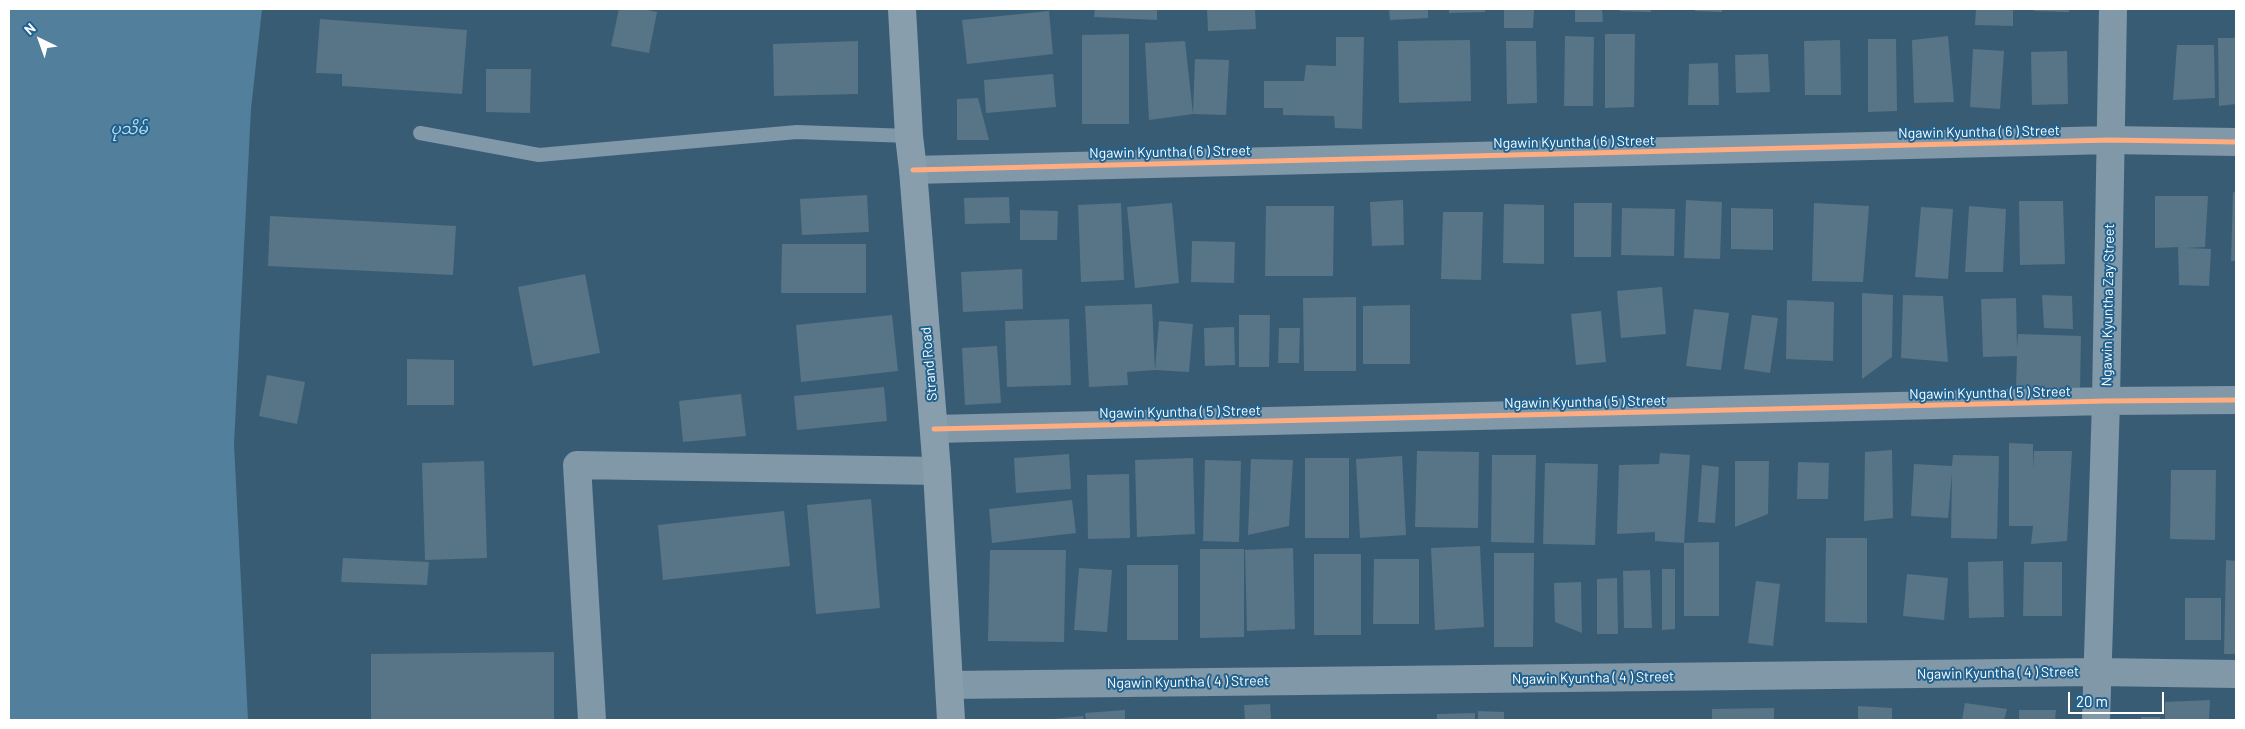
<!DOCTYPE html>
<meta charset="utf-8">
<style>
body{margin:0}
#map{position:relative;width:2245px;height:729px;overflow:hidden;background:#395c75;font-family:Barlow,sans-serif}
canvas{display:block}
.frame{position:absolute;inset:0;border:10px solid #fff;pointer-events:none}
.north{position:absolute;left:15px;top:15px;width:50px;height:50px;-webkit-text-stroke:4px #20618e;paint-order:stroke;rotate:318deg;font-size:14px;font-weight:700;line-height:20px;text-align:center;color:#fff}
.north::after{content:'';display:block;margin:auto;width:18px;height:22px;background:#fff;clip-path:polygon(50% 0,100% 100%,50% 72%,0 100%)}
.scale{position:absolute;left:2068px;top:692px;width:96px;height:22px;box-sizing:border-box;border:2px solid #fff;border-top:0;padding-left:6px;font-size:15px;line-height:18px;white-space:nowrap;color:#fff;-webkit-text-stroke:4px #20618e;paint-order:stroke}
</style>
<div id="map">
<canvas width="2245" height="729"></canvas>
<div class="frame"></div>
<div class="north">N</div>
<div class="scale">20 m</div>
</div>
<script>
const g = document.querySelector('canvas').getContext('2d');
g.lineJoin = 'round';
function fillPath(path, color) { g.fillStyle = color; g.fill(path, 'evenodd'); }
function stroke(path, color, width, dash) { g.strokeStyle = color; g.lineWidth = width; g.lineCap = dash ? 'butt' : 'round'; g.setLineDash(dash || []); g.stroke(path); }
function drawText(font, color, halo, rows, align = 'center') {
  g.font = font + ' Barlow,"Noto Sans Myanmar",sans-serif'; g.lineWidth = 4; g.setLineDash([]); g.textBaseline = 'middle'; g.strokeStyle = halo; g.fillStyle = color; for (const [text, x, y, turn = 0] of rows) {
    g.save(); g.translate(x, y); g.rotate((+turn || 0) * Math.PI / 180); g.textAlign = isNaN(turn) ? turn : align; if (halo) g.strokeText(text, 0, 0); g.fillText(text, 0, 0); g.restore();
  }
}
fillPath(new Path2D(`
 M9,9h253l-11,100 -17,335 14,276h-239z`), '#527f9c');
fillPath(new Path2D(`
 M619,9h24l14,3 -8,41 -38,-7z
 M1095,9h62v11l-63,-3z
 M1207,9h48l1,20 -48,2z
 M1389,9h39v9l-38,2z
 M1449,9h36v3l-36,1z
 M1504,9h30l-1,19h-29z
 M1575,9h27l1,13h-28z
 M1620,9h31v3l-31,-1z
 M1695,9h27v3l-27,-1z
 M1976,9h37v17l-38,-1z
 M2034,9h35v3l-35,-1z
 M1049,11l4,43 -86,10 -5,-44z
 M320,19l147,11 -5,64 -120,-8v-12l-26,-1z
 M1129,34v90h-47v-89z
 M1605,34h30l-1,73 -29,1z
 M1565,36l29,1 -1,69h-29z
 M1948,36l6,66 -40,1 -2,-63z
 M1336,37h28l-2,92 -27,-1 -1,-12 -51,-1v-7h-19v-27h40l2,-16 30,1z
 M2218,38h18v66l-17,2z
 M1868,39h28l1,72 -29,1z
 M1470,40l1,61 -72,2 -1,-62z
 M1840,40l1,55h-36l-1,-54z
 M858,41v53l-84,2 -1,-52z
 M1185,41l8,73 -44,6 -4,-77z
 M1506,41h30l1,62 -30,1z
 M2177,45h37l1,53 -42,2z
 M1973,49l31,2 -4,58 -30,-2z
 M2067,51l1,53 -36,1 -1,-53z
 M1768,54l2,38 -34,1 -1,-38z
 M1195,59l34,1 -3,55 -33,-1z
 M1718,63l1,42h-31l1,-41z
 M486,69h45l-1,44 -44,-1z
 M1053,74l3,33 -70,6 -2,-33z
 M978,98l11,42h-32v-41z
 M2233,192l3,1v68h-5z
 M867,195l2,37 -67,3 -2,-36z
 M2155,196h53l-3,51 -20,1 26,1 -2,37 -30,-1 -1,-38 -23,1z
 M1009,197l1,26 -45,1 -1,-26z
 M1403,200l1,45 -32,1 -2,-44z
 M1686,200l36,2 -2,57 -36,-1z
 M2019,201h44l2,63 -45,1z
 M1121,203l3,77 -43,2 -3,-77z
 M1172,203l7,80 -44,5 -8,-81z
 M1574,203h38l-1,54h-37z
 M1814,203l55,3 -6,76 -51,-1z
 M1504,204l40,1v59l-41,-1z
 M1266,206h68l-1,70h-68z
 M1969,206l37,3 -3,63h-38z
 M1921,207l32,2 -5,70 -33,-2z
 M1622,208l53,1 -1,47 -53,-1z
 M1731,208l42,1v41l-42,-1z
 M1020,210l38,1 -1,29h-37z
 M1443,212h40l-2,68 -40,-1z
 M270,216l186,10 -3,49 -185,-9z
 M1192,241l43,1 -1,41 -43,-1z
 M782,244h84v49h-85z
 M1022,269l1,40 -60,3 -2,-40z
 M585,274l15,79 -67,13 -15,-79z
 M1662,287l4,47 -45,4 -4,-47z
 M1862,293l31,2 -1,62 -30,22z
 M1903,295l40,1 5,66 -47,-4z
 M2042,295l30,1 1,33 -29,-1z
 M1356,297v74h-52l-1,-73z
 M2016,298l1,50 1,-14 63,2 -1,55 -64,-2 1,-33 -34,1 -2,-58z
 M1787,300l47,2 -1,59 -47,-2z
 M1152,304l3,66 -28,2 1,13 -39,2 -4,-81z
 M1410,305v59h-47v-58z
 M1694,309l35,4 -8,57 -35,-4z
 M1601,311l5,51 -30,3 -5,-51z
 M892,315l6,56 -97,11 -5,-57z
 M1239,315h31l-1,52h-30z
 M1752,315l26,3 -8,55 -26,-4z
 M1069,319l2,66 -64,2 -2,-66z
 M1159,321l34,3 -4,48 -34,-2z
 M1234,327l1,38 -30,1 -1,-38z
 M1279,328h21l-1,35h-21z
 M997,346l4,57 -36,2 -3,-57z
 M407,359l47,1v45h-47z
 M267,375l38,7 -8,42 -38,-8z
 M884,387l3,34 -90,9 -3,-34z
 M741,394l5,42 -63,6 -4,-41z
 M2009,443l24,1v25l1,-18h38l-5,90 -36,3 2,-18h-24z
 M1892,450l1,68 -29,3 1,-69z
 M1417,451l62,1 -1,76 -63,-1z
 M1660,453l30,2 -6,88 -29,-2v-9l-38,2 2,-69 40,-1z
 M1069,454l2,35 -55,4 -2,-35z
 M1492,455h44l-2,88 -43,-1z
 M1953,455l46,1 -2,83 -46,-1 1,-65 -4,45 -37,-2 3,-52 38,2z
 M1402,456l4,79 -46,3 -4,-79z
 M1193,458l2,76 -58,3 -2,-77z
 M1305,458h44v80h-44z
 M1251,459l42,1 -4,66 -41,9z
 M1205,460l36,1 -2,81 -36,-1z
 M484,461l3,97 -62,2 -3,-97z
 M1735,461h34l-1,53 -33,13z
 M1798,462l31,1 -1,36h-31z
 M1545,463l53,1 -3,81 -52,-1z
 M1702,465l17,2 -4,56 -17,-1z
 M2171,470h45l-1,70 -45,-1z
 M1129,474l1,64 -42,1 -1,-64z
 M871,499l9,109 -64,6 -9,-109z
 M1072,500l4,33 -84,10 -3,-34z
 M784,511l6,55 -127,14 -5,-55z
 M1826,538h41v85l-42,-1z
 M1719,542v74h-35v-73z
 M1480,546l4,81 -49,3 -4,-82z
 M1293,548l2,81 -48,2 -2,-81z
 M1200,549h44v88l-44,1z
 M990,550h76l-2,92 -76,-1z
 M1494,553h40l-1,94h-39z
 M1314,554h47v81h-47z
 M343,558l86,4 -2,23 -86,-3z
 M1374,559h45v65h-46z
 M2226,560l10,1v93h-12z
 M2003,561l1,56 -35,1 -1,-56z
 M2024,562h38v54h-39z
 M1127,565h51v75h-51z
 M1079,568l33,2 -5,62 -33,-2z
 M1662,569h13v60l-13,1z
 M1650,570l2,58h-28l-1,-57z
 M1907,574l41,4 -4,42 -41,-4z
 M1617,578l1,56h-21v-55z
 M1756,581l24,3 -7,62 -25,-3z
 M1581,582l1,51 -27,-11 -1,-39z
 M2185,598h36v42h-36z
 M554,652v68h-183v-66z
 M2210,700l-1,20h-44v-18z
 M1965,703l42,6 -3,11h-42z
 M1270,704l1,16h-26l-1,-15z
 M1858,706l34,2v12h-34z
 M1774,708v12h-62v-11z
 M1125,710v10h-39l-1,-7z
 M2019,710h37l-1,10h-36z
 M1478,711l26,1v8h-26z
 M1475,713v7h-38v-6z
 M1083,716l1,4h-31v-1z
 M2141,717h19v3h-19z`), '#587487');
stroke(new Path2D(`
 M420,133l119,22 258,-23 112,4`), '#8098a8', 14);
stroke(new Path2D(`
 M913,170l1197,-30 126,2
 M934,429l1172,-28 130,-1
 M949,685l1147,-13 140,2
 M592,720l-15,-255 360,6
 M2096,720l10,-319 7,-392`), '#8098a8', 28);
stroke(new Path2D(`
 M902,9l7,127 4,34 24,301 14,249`), '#889ead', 28);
stroke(new Path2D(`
 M913,170l1197,-30 126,2
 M934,429l1172,-28 130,-1`), '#ffac80', 5);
drawText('14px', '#fff', '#20618e', [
 ["Ngawin Kyuntha ( 6 ) Street",1979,132,-1],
 ["Ngawin Kyuntha ( 6 ) Street",1574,142,-1],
 ["Ngawin Kyuntha ( 6 ) Street",1170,152,-1],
 ["Ngawin Kyuntha Zay Street",2108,305,-89],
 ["Strand Road",929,364,-95],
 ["Ngawin Kyuntha ( 5 ) Street",1990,393,-1],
 ["Ngawin Kyuntha ( 5 ) Street",1585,402,-1],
 ["Ngawin Kyuntha ( 5 ) Street",1180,412,-1],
 ["Ngawin Kyuntha ( 4 ) Street",1998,673,-1],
 ["Ngawin Kyuntha ( 4 ) Street",1593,678,-1],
 ["Ngawin Kyuntha ( 4 ) Street",1188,682,-1]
]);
drawText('italic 15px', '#bbddf3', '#20618e', [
 ["ပုသိမ်",129,129]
]);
</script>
